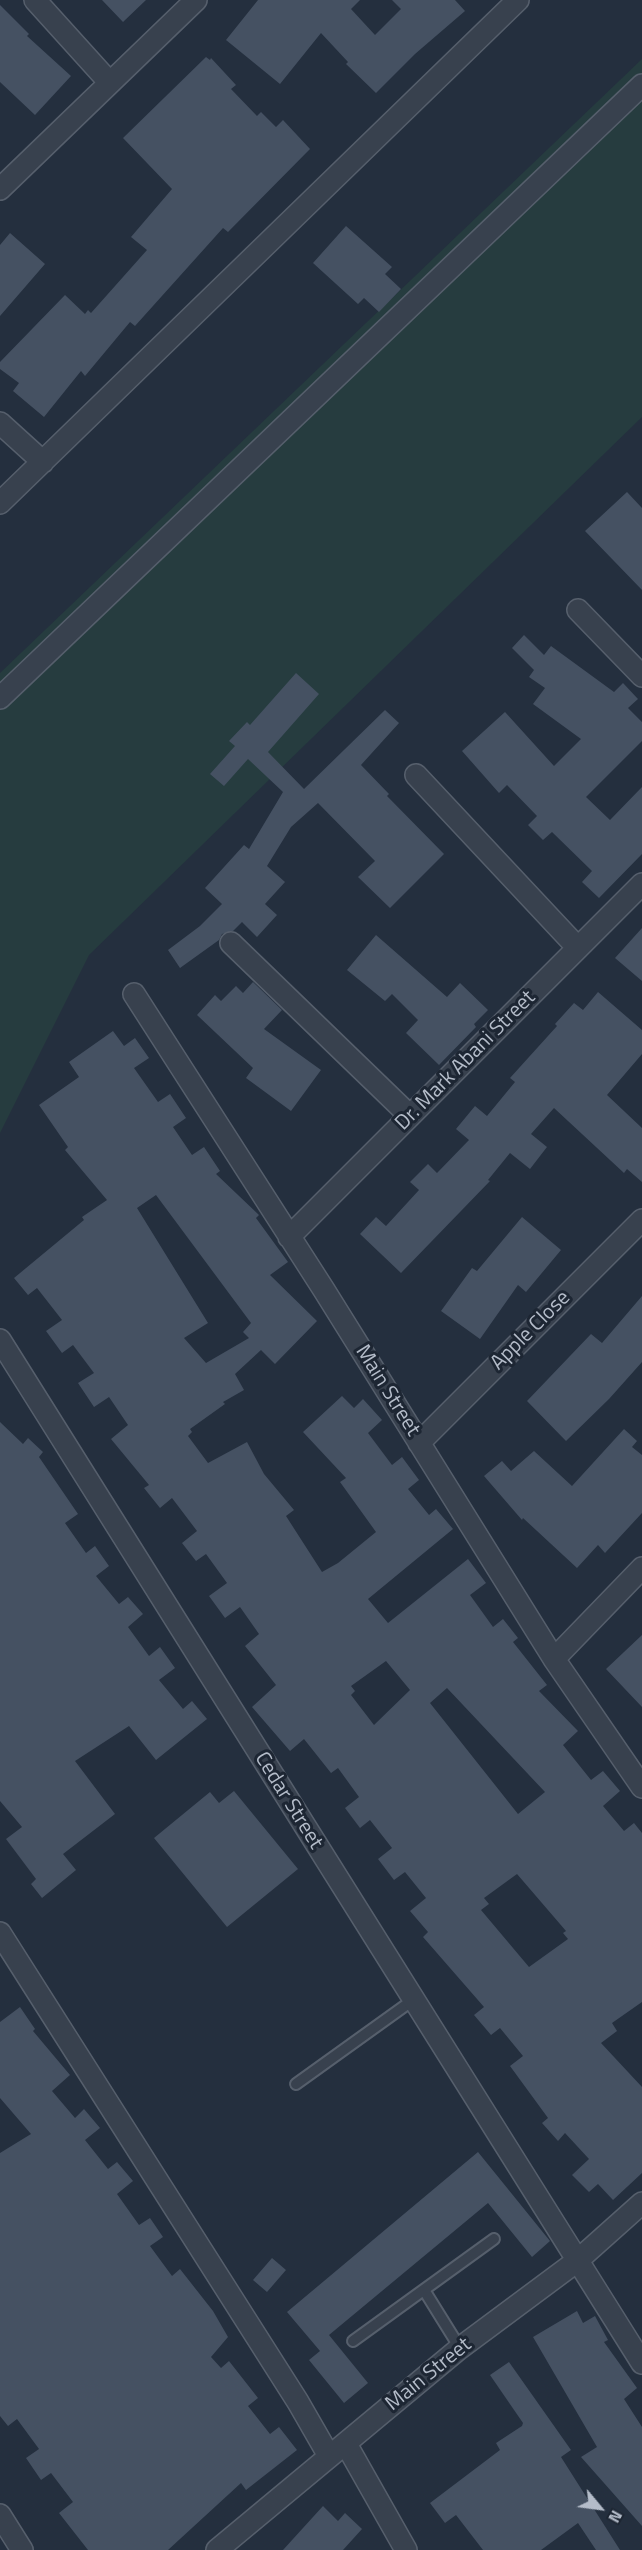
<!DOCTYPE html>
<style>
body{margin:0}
#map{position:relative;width:642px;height:2550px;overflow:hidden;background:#242f3e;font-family:"Titillium Web",sans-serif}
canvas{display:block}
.north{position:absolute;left:570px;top:2478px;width:60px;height:60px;-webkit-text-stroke:4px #1d2633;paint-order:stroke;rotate:119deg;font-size:16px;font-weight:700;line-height:24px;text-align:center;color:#b4bcc9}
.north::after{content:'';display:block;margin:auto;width:21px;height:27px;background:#b4bcc9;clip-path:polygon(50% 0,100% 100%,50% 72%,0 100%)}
</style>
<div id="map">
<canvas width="642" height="2550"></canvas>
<div class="north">N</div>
</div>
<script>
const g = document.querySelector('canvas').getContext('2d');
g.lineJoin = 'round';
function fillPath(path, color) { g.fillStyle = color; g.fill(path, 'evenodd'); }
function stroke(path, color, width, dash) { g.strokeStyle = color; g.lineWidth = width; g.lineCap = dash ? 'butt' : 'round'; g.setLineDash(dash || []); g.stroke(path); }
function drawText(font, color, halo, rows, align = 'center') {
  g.font = font + ' "Titillium Web",sans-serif'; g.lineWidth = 6; g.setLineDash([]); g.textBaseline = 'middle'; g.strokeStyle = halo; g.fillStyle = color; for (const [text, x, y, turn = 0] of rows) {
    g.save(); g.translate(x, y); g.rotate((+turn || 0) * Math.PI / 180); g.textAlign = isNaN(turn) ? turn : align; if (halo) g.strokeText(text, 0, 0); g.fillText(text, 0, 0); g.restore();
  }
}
fillPath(new Path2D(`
 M642,59v358l-553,538 -89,178v-460z`), '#263c3f');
fillPath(new Path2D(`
 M102,0h44l-23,22z
 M258,0h102l-9,9 24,26 26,-26 -9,-9h63l10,11 -50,43 -39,39 -30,-29 2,-2 -27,-29 -41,51 -54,-44z
 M0,5l29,29 -2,2 44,40 -36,39 -35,-33z
 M206,57l4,3 1,-2 25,27 -5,4 26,27 4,-4 15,15 7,-7 27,29 -82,83 -5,-4 -88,98 -5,-4 -45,54 -4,-5 -37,46 -31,-26 6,-8 -19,-14v-7l65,-67 20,19 3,-4 3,3 56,-63 -16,-13 41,-48 -49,-51z
 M346,226l46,41 -7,7 16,15 -22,23 -15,-14 -6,6 -45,-41z
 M10,233l35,31 -45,52v-71z
 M627,492l15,16v82l-57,-59z
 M524,635l20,20 7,-9 63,46 9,-9 15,16 -10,9 14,14v19l-56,56 24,23 32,-33v67l-43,44 -17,-16 10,-11 -40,-39 -9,8 -15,-15 9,-9 -30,-31 -8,8 -37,-42 43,-39 49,54 27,-27 -48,-35 12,-16 -16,-11 5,-7 -22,-22z
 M296,673l23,21 -51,58 36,37 81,-79 14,13 -38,42 28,29 -2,2 57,58 -54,54 -32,-31 17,-16 -57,-58 -27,24 -24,39 18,16 -20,22 12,11 -20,22 -15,-15 -9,9 -11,3 -3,6 -39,28 -12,-18 32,-24 22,-22 -17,-16 39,-43 5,4 34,-57 -35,-33 -24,27 -14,-12 25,-28 -6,-5 18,-19 3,3z
 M642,928v53l-27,-23z
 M376,935l71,62 13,-14 28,27 -14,14 2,3 -37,38 -33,-32 12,-13 -26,-26 -7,7 -38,-31z
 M253,982l29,28 -18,19 57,41 -30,41 -45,-33 7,-10 -56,-53 18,-20 6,6 15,-15 7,7z
 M598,992l44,38v24l-35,41 35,33v54l-15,-13 -3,4 -70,-65 -23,26 16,13 -17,22 -20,-16 -22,27 2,1 -89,92 -41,-39 16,-17 10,9 33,-36 -9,-8 18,-18 9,9 32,-33 -13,-11 19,-23 12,10 28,-34 -5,-4 47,-52 -2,-2 19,-21 9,7z
 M113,1031l11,15 11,-8 14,20 -15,10 24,34 12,-8 16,24 -13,9 19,28 12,-8 16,24 -4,3 43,41 -3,3 32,44 -18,13 47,46 -42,43 -14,-14 -26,24 9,16 -21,12 2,2 -35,25 2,3 -4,4 20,27 39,-21 17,32 30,36 -8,6 36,56 16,-9 38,-31 -36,-50 6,-4 -43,-46 39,-36 12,12 9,-9 19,21 -14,13 24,32 10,-8 17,23 -11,9 21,26 7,-6 17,20 -85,70 20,24 80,-64 18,24 -16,12 23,32 10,-8 15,19 -5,4 34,43 -8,6 39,40 -15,14 28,35 12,-9 17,20 -17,15 21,25 10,-8 8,10v169l-30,21 5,8 -16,12 41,44v86l-29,27 -15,-16 -9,8 -17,-17 17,-16 -24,-26 -7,8 -16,-18 6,-5 -38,-52 13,-10 -23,-28 -9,7 -17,-20 10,-8 -61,-70 5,-5 -18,-21 16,-13 -21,-26 -11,8 -16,-21 14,-11 -22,-28 -10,8 -15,-20 14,-11 -21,-29 -7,5 -27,-34 -14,12 -38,-44 24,-22 -31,-39 14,-12 -19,-27 -15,11 -16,-22 18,-13 -21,-29 -10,7 -14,-18 15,-12 -25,-33 -12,10 -16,-20 5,-3 -38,-46 17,-14 -19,-28 -15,10 -16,-24 16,-10 -21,-28 -11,8 -16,-22 16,-11 -25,-32 -9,7 -14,-17 70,-58 -2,-3 25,-17 -42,-50 3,-3 -29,-42 40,-28 -10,-15zM156,1195l95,128 -8,9 6,6 -43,25 -22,-25 24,-15 -71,-115zM386,1661l24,29 -36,35 -23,-30 4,-4 -4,-5zM447,1688l98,104 -27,22 -88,-111zM517,1874l49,57 -3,2 5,6 -39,28 -48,-57 8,-6 -5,-6z
 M522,1217l39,33 -35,42 -8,-7 -38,54 -39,-28 31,-43 5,3z
 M642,1296v66l-33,37 -43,42 -39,-40 64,-67 11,9z
 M0,1422l23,22 5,-6 15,14 -4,5 39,57 -13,9 21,30 9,-7 14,20 -13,10 23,28 9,-7 15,17 -15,13 21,29 11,-9 15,21 -16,12 24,29 9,-8 15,18 -51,41 -27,-34 -54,35 40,53 -52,40 13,16 -34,28 -11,-14 5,-5 -30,-40 16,-12 -22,-26z
 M624,1429l13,12 -5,6 10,8v58l-37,40 -7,-8 -21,23 -54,-50 -1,2 -38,-44 18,-15 9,10 23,-20 38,35z
 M642,1635v72l-36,-38z
 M234,1791l64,78 -71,58 -73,-89 56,-46 9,11z
 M20,2007l15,22 -2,2 37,44 -18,16 23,27 9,-9 16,19 -15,12 23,29 9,-7 16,19 -16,13 22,31 11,-7 13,19 -13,9 22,30 8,-7 33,42 15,26 -17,20 10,11 8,-7 29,37 -10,8 22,28 9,-7 18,23 -51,40 -5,-7 -73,67h-80l-29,-37 14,-11 -22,-29 -10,7 -15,-22 13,-9 -22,-30 -9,7 -8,-10v-263l31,-19 -31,-36v-76z
 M478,2152l72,89 -18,16 -44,-54 -159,132 39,48 -24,20 -35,-43 11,-9 -33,-39z
 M272,2258l14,12 -19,22 -14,-12z
 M577,2311l6,12 12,-7 13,24 -4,2 33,46 -13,11 18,28v99l-61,-69 16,-10 -64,-110z
 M509,2362l62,88 -10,7 59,93h-24l-18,-27 -37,27h-58l-27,-35 -11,8 -15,-20 70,-53 -4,-7 26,-17 1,-3 -33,-48z
 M323,2506l15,15 7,-8 17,16 -19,21h-60z`), '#455162');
const service = new Path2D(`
 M296,2084l117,-84
 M424,2290l36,58
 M353,2341l141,-102`);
const minor = new Path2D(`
 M35,0l75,83
 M0,189l196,-189
 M0,423l43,39
 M0,503l518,-503
 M578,610l64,66
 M0,698l642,-613
 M416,775l162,173
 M231,943l179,173
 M134,994l190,296 230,369 88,128
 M289,1237l353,-353
 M0,1340l642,1023
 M419,1443l223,-223
 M554,1659l88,-91
 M0,1933l298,469 31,54
 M346,2444l60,106
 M0,2515l22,35
 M217,2550l243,-202 117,-87 65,-58`);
stroke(service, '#565f6c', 14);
stroke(minor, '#565f6c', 24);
stroke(service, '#38414e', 10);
stroke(minor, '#38414e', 21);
drawText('21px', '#b4bcc9', '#1d2633', [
 ["Dr. Mark Abani Street",466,1061,-45],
 ["Apple Close",531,1331,-45],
 ["Main Street",387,1391,58],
 ["Cedar Street",288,1801,58],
 ["Main Street",429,2375,-39]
]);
</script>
